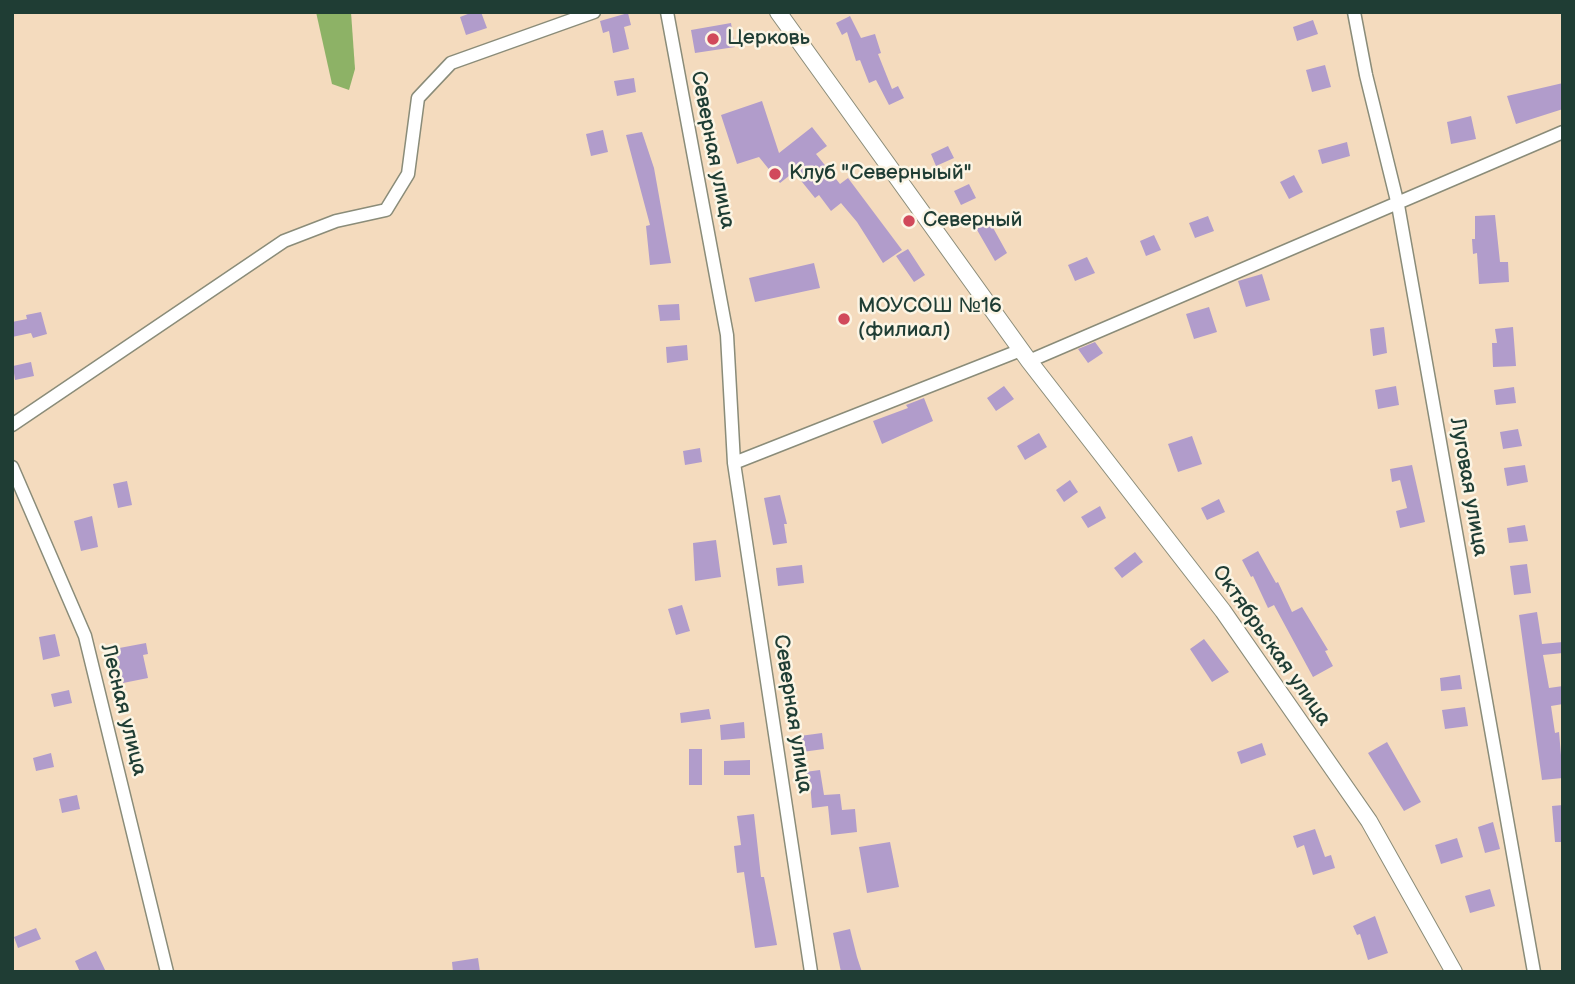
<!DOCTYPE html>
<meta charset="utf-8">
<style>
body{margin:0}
#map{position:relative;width:1575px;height:984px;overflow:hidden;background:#f4dbbe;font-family:"Balsamiq Sans",sans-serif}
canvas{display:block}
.frame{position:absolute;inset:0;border:14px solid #1f3d34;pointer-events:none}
</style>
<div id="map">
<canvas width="1575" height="984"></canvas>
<div class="frame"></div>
</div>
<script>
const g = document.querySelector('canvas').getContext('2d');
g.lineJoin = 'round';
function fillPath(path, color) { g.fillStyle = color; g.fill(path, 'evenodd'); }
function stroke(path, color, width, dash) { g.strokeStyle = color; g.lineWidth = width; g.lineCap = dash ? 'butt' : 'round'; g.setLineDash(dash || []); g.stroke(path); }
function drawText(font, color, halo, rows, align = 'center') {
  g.font = font + ' "Balsamiq Sans",sans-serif'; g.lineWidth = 5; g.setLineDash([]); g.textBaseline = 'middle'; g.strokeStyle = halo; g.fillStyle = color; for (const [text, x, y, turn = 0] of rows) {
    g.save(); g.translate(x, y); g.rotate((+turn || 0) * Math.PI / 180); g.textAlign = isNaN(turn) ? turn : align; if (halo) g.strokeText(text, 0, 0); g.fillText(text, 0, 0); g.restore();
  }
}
fillPath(new Path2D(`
 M316,12h35l4,57 -6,21 -17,-6z`), '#8db266');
fillPath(new Path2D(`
 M473,12h8l6,16 -21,7 -6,-18z
 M628,13l3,12 -7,2 5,22 -16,4 -4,-22 -6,2 -3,-12z
 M850,16l11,22 14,-4 6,19 -3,1 14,35 6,-3 6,12 -15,7 -13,-25 -7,3 -9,-23 -4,1 -9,-29 -5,3 -6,-12z
 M1313,20l5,14 -21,7 -4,-14z
 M731,23l4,24 -40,6 -4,-23z
 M1325,65l6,22 -19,5 -6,-22z
 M634,78l2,14 -19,4 -3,-15z
 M1563,83v26l-47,15 -9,-28z
 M762,101l17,52 33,-26 15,19 -11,8 24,30 8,-6 54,72 -19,13 -26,-41 -16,-19 -10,8 -12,-16 -4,3 -21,-26 -14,11 -21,-26 -22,7 -16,-49z
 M1471,116l5,23 -25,5 -4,-22z
 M603,130l5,22 -17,4 -5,-22z
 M642,132l12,36 17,95 -21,2 -4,-39 4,-1 -24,-90z
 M1347,142l3,14 -28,8 -4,-14z
 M948,146l6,12 -18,8 -5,-12z
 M1294,175l9,17 -14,7 -9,-17z
 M969,184l7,14 -15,7 -7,-14z
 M986,215l21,38 -12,8 -22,-38z
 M1495,215l5,47h8l1,20 -30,2 -2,-31 -4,1 -1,-15h3v-23z
 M1208,216l6,15 -19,7 -6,-15z
 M1154,235l7,15 -15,6 -6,-15z
 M908,249l17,26 -11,7 -18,-26z
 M1087,257l8,16 -20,8 -7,-16z
 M814,263l6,25 -65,14 -6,-24z
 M1262,274l8,26 -24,7 -8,-26z
 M679,304l1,16 -20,1 -2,-16z
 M1209,307l8,25 -23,7 -8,-25z
 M41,312l6,22 -14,4 -2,-5 -19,4v-15l15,-3 -1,-4z
 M1384,327l3,26 -14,3 -3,-27z
 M1513,327l3,39 -23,1 -1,-24h5l-2,-14z
 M1095,342l8,11 -15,10 -10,-14z
 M687,345l1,15 -21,3 -1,-16z
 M31,362l3,14 -19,4 -2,-14z
 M1004,386l10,13 -18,12 -9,-13z
 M1396,386l3,19 -21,4 -3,-19z
 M1514,387l2,16 -20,2 -2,-15z
 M924,398l9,23 -51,23 -9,-23 35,-13 -2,-3z
 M1518,429l4,17 -19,3 -3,-17z
 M1039,433l8,14 -22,13 -8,-14z
 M1192,436l10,28 -24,8 -10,-28z
 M700,448l2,14 -17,3 -2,-14z
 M1412,465l13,57 -25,6 -4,-17 11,-3 -7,-28 -8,2 -2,-13z
 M1525,465l3,17 -21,4 -3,-18z
 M1070,480l8,12 -14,10 -8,-12z
 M127,481l5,24 -14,3 -5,-24z
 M780,495l7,29h-3l3,19 -14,2 -9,-47z
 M1219,499l6,13 -18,8 -6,-12z
 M1100,506l6,12 -18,10 -7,-11z
 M92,516l6,31 -17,4 -7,-30z
 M1525,525l3,16 -19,2 -2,-15z
 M716,540l5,37 -26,4 -2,-38z
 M1258,551l18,32 2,-1 14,30 10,-5 26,43 -3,1 8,15 -20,11 -39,-72 -6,3 -15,-32 -2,1 -9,-17z
 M1135,552l8,10 -21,16 -8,-10z
 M1527,564l4,29 -17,2 -4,-29z
 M802,565l2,18 -26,3 -2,-18z
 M682,605l8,26 -14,4 -8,-26z
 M1537,612l5,32 21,-2v11l-20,2 6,33 14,-2v18l-12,2 4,27 4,-1 4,46 -21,2 -23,-165z
 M55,634l5,22 -17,4 -4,-23z
 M1204,639l25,33 -17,10 -22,-33z
 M146,643l2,11 -5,1 5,23 -25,5 -9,-34z
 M1460,675l2,14 -21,2 -1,-13z
 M69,690l3,13 -18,4 -3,-13z
 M1465,707l3,19 -23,3 -3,-19z
 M709,709l2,10 -30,4 -1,-10z
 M744,722l1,16 -24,2 -1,-15z
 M822,733l2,16 -22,3 -2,-16z
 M1387,742l34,60 -17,9 -36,-58z
 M1262,743l4,12 -25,9 -4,-12z
 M689,749h13v36h-13z
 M51,753l3,14 -18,4 -3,-13z
 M750,760v15h-26v-14z
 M820,770l4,25 16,-1 2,16 13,-1 2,23 -26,3 -3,-29 -16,2 -2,-27 -4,1 -1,-10z
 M77,795l3,14 -18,4 -3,-14z
 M1563,805v37h-8l-3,-36z
 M754,814l7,63h3l13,68 -22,3 -11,-76 -7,1 -3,-27 7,-1 -4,-29z
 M1493,822l7,27 -15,4 -7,-26z
 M1315,829l10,28 6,-2 4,13 -22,7 -9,-30 -7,3 -4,-12z
 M1457,838l6,19 -22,7 -6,-19z
 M890,842l9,45 -32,6 -8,-46z
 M1490,889l5,17 -25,7 -5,-17z
 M1375,916l13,37 -20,7 -8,-26 -3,1 -4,-9z
 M36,928l5,11 -23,9 -4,-11z
 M850,929l7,28 5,15h-21l-8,-39z
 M96,951l10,21h-26l-5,-11z
 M478,958l2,14h-27l-1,-10z`), '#b19ccb');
const minor = new Path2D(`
 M667,12l60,323 7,128 77,509
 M1354,12l12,63 32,130 136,767
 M1029,361l534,-229
 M12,425l272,-184 52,-20 50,-11 22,-36 10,-76 33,-35 143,-51
 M734,463l287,-113
 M12,467l73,169 82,336`);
const tertiary = new Path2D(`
 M778,12l251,349 194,250 146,210 85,151`);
stroke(minor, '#8a8c79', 15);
stroke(tertiary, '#8a8c79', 18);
stroke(minor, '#fff', 12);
stroke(tertiary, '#fff', 16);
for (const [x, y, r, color] of [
 [713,39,7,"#d1495b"],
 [775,174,7,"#d1495b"],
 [909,221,7,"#d1495b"],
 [844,319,7,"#d1495b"]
]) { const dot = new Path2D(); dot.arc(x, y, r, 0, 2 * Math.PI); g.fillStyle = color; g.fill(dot); stroke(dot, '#fcf5e5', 2.5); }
drawText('21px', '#1f3d34', '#fcf5e5', [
 ["Церковь",727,39],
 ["Клуб \"Северныый\"",789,174],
 ["Северный",923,221],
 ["МОУСОШ №16",858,307],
 ["(филиал)",858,331]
], 'left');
drawText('21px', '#1f3d34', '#fcf5e5', [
 ["Северная улица",712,150,79],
 ["Луговая улица",1468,487,80],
 ["Октябрьская улица",1271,646,55],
 ["Лесная улица",123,710,76],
 ["Северная улица",792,714,81]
]);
</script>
